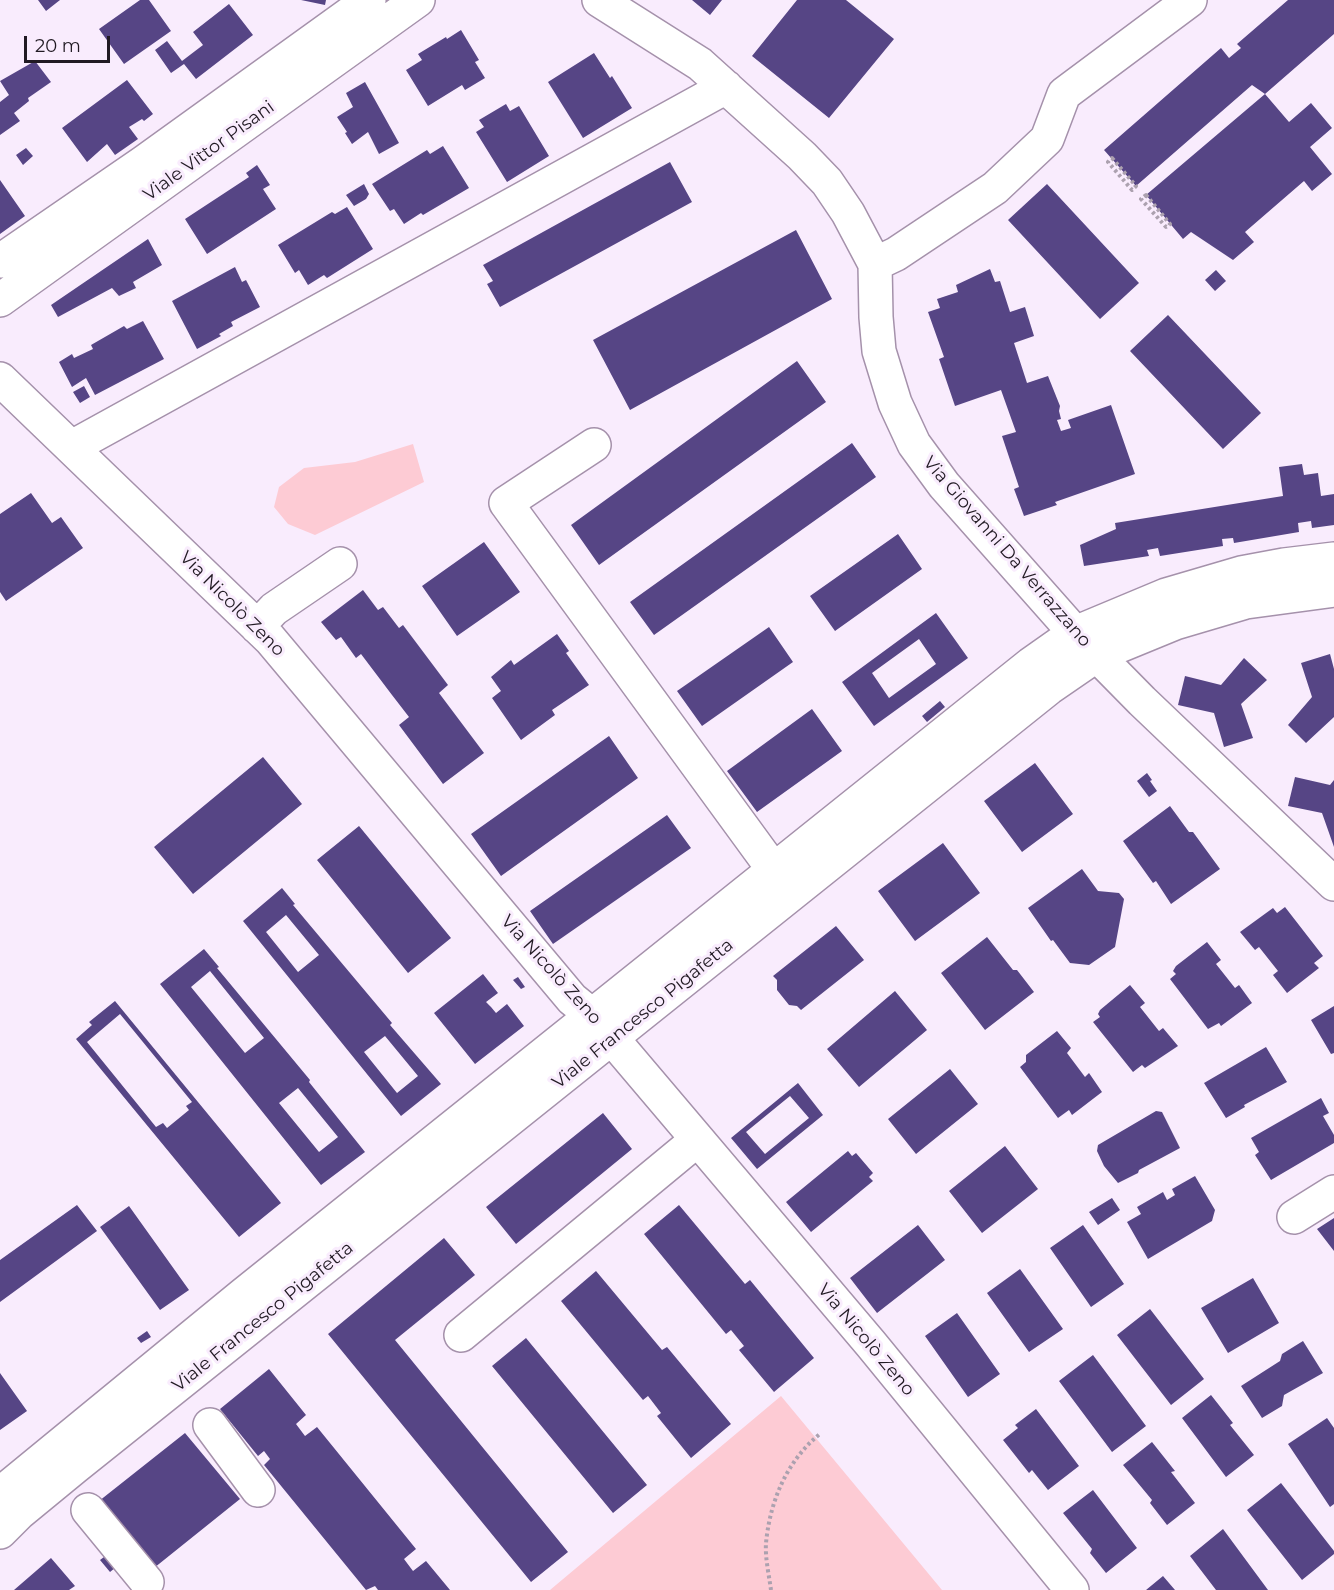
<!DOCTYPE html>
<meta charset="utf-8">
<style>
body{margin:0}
#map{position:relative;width:1334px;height:1590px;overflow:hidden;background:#f9ecfd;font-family:Montserrat,sans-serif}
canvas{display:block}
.scale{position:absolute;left:24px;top:36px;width:86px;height:27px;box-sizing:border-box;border:3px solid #211a23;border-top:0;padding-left:8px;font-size:18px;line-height:21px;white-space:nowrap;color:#211a23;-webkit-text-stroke:4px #f9ecfd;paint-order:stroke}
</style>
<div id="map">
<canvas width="1334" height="1590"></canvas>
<div class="scale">20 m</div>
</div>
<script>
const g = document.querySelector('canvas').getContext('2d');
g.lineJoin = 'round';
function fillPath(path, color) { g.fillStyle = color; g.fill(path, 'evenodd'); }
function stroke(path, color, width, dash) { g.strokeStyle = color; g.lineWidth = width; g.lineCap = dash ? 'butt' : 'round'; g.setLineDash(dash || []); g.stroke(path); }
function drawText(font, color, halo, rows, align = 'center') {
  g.font = font + ' Montserrat,sans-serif'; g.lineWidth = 6; g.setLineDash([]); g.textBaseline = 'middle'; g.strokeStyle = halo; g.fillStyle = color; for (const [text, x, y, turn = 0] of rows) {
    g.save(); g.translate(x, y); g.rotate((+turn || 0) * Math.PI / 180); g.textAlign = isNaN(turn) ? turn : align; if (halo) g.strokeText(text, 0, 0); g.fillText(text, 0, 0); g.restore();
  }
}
fillPath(new Path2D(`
 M413,444l11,38 -109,53 -27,-11 -14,-17 5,-20 25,-19 51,-6z
 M781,1396l161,194h-392z`), '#fdcbd4');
fillPath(new Path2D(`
 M38,0h22l-14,11z
 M140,0h9l22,31 -47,33 -25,-35z
 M301,0h25l-1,5z
 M692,0h30l-12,15z
 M797,0h49l48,39 -65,79 -77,-62z
 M1288,0h46v34l-69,60 -13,-9 -116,101 -32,-36 117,-102 8,10 12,-10 -4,-4z
 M229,4l24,31 -57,44 -12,-15 -13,9 -16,-23 12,-9 15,20 21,-16 -10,-13z
 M461,30l18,30 -4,2 10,16 -20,12 -3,-5 -34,21 -22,-36 16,-10 -4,-6 28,-17 1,2z
 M594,53l16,25 2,-2 20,32 -49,30 -35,-56z
 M35,61l16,21 -23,16 1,3 -15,12 6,8 -20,14v-33l9,-7 -9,-14z
 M127,80l26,34 -9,7 -2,-2 -13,8 9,12 -23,16 -8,-11 -20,18 -25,-34z
 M365,82l34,61 -20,11 -11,-22 -16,12 -7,-11 2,-1 -10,-15 16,-10 -7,-14z
 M1265,94l24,28 22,-19 21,25 -22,19 22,27 -20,17 -8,-10 -59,51 9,10 -21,18 -42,-28 -8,7 -37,-44z
 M506,104l4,7 9,-5 30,50 -42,26 -31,-50 8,-5 -5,-7z
 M443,146l26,42 -46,27 -2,-2 -17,11 -10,-15 -4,2 -18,-27 55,-34 3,4z
 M26,148l7,8 -10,9 -7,-10z
 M670,162l22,40 -192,105 -13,-23 6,-3 -10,-16z
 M257,165l13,20 -7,4 13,20 -69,45 -22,-35 64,-42 -3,-4z
 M0,180l25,36 -25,18z
 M364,184l5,10 -3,5 -12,7 -8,-11z
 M1047,184l92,99 -39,36 -92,-99z
 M347,207l26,42 -46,29 -3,-3 -16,10 -9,-15 -4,3 -17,-28 54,-33 3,2z
 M796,230l36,69 -202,111 -37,-70z
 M148,239l14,26 -29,17 3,6 -17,8 -7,-8 -54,29 -7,-12z
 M235,267l7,15 4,-2 14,27 -29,15 2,4 -14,8 2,2 -24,13 -25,-48z
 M990,269l5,13 5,-1 10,31 15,-5 9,29 -20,7 13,40 21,-7 12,30 -1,5 2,8 -4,1 4,11 10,-3 -3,-8 43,-15 24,69 -80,28 2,3 -33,11 -10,-27 5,-2 -17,-51 14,-4 -15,-42 -46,16 -16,-47 5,-2 -16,-45 12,-4 -3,-9 21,-7 -2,-7z
 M1216,270l10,11 -11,10 -10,-11z
 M1168,315l93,98 -38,36 -93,-98z
 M143,321l21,38 -69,36 -9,-17 -14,9 -13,-25 13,-8 2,4 19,-9 -2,-4 33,-19 3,3z
 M797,361l29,41 -227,163 -28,-40z
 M84,386l6,11 -10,6 -7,-11z
 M852,443l24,34 -222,158 -24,-33z
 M1302,464l2,11 14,-2 3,23 13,-2v31l-22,3 -1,-7 -13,2 1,9 -65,11 -1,-5 -11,1 1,7 -63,10 -2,-8 -11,2 2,6 -65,10 -4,-21 36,-16 -1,-6 168,-27 -4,-29z
 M31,493l21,30 9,-6 22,31 -77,53 -6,-9v-78z
 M898,534l24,35 -87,62 -25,-35z
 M484,542l36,50 -63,44 -35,-50z
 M363,590l15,20 5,-3 16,21 4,-3 45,60 -9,8 45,60 -41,31 -44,-59 10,-8 -17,-22 -31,-41 -5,4 -15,-21 -5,3 -15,-18z
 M936,613l32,45 -94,68 -32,-44zM919,639l17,25 -47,34 -17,-25z
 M769,627l24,35 -91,64 -25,-35z
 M557,634l12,17 -3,2 23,32 -37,25 3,5 -34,25 -29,-42 9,-7 -10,-14 20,-17 3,5z
 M1330,654l4,15v48l-28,26 -18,-18 24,-28 -11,-34z
 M1244,658l23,22 -26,24 12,34 -29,9 -10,-34 -36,-8 7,-29 36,9z
 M940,701l5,6 -18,15 -5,-6z
 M812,709l30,42 -85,61 -30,-41z
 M609,736l29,42 -137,98 -30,-42z
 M263,757l39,47 -109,90 -39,-47z
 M1035,763l38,51 -51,38 -38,-51z
 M1147,773l5,7 -2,1 7,10 -8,6 -12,-16z
 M1295,777l35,8 4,-5v67l-12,-34 -34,-7z
 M1170,806l19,26h4l27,37 -49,35 -15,-23 -3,2 -30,-42z
 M667,815l24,33 -138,96 -23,-33z
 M359,826l92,112 -43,35 -91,-113z
 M943,843l37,50 -65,48 -37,-50z
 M1082,869l16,22 21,2 5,6 -9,48 -26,18 -19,-2 -17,-23 -2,1 -23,-33z
 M282,888l13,16 -2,1 99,118 -2,2 51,59 -40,32 -158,-195zM286,915l33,40 -21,17 -32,-40zM385,1036l33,40 -21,17 -33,-41z
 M1285,907l38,49 -9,7 5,5 -32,25 -14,-18 5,-4 -19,-24 -4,3 -15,-18 33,-24 4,5z
 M836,926l28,34 -63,50 -4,-4 -8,-1 -12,-15v-10l-4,-4z
 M987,937l26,33h4l17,22 -49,38 -44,-57z
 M1207,942l14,18 -5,4 19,24 4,-3 13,18 -31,23 -2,-3 -11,6 -38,-50 6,-5 -3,-3 3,-5z
 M204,949l15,18 -2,1 93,112 -1,2 56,70 -44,33 -161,-201zM210,971l54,67 -19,15 -54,-66zM298,1088l40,49 -19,15 -40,-49z
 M483,974l15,19 -12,9 5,5 5,6 11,-9 17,22 -49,38 -41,-51z
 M518,977l7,10 -4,2 -8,-9z
 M1130,985l15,18 -5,4 19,24 4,-3 15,18 -33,22 -3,-3 -9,7 -40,-50 7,-5 -2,-3 2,-4z
 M895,991l32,39 -68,57 -32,-38z
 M115,1001l166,202 -42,34 -163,-198 16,-14 -3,-3zM120,1014l72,88 -6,4 3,4 -22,18 -4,-5 -7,4 -69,-85z
 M1334,1006v47l-3,1 -20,-34z
 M1057,1031l14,17 -4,5 18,24 4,-4 13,19 -30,23 -3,-5 -11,8 -38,-51 6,-5v-7z
 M1266,1047l21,35 -43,23 1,2 -19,11 -22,-35z
 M950,1069l28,35 -62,50 -28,-35z
 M798,1083l25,32 -66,54 -26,-31zM790,1096l19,22 -44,36 -19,-22z
 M1321,1098l8,15 -6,3 11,19v8l-63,37 -16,-25 4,-3 -8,-14z
 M1156,1111l6,1 18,36 -41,22 -1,3 -20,10 -14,-17 -7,-15 1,-6z
 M603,1113l29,36 -116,95 -30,-37z
 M1005,1146l33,43 -56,44 -33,-42z
 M848,1151l4,5 4,-3 17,20 -4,4 4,4 -62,51 -25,-30z
 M1195,1176l20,34 -3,11 -64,38 -21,-37 14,-8 -4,-7 26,-15 4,8 8,-5 -3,-6z
 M1112,1198l8,12 -22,15 -9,-13z
 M77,1205l20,26 -97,71v-42z
 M679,1205l66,79 5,-4 64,78 -40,34 -35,-42 5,-4 -13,-16 -5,4 -82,-100z
 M129,1206l60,84 -29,20 -60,-83z
 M1334,1218v33l-17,-22z
 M918,1225l27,35 -68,53 -27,-35z
 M1083,1225l41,59 -33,23 -41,-59z
 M444,1238l31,37 -80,65 173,212 -37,30 -203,-248z
 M1020,1269l43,60 -34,23 -42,-59z
 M596,1271l66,79 5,-3 64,77 -40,34 -34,-42 4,-3 -13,-17 -5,4 -82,-99z
 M1253,1278l26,45 -51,30 -27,-45z
 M1150,1309l54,70 -33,26 -54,-70z
 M957,1313l43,61 -32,23 -43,-61z
 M147,1331l4,6 -10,6 -4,-5z
 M526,1338l121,147 -34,28 -121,-147z
 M1303,1341l20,32 -39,22 -2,11 -20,12 -21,-32 39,-25 2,-7z
 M1093,1355l53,71 -34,26 -53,-71z
 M269,1369l37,46 -10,9 9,12 12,-9 99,122 -12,10 9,12 13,-10 24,29h-72l-3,-4 -9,4 -102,-125 6,-6 -6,-8 -6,5 -38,-47z
 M0,1373l27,38 -27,19z
 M1211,1395l22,28 -3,2 24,30 -28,22 -44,-59z
 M1036,1409l43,57 -31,24 -16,-20 -3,3 -26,-33 15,-12 -3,-3z
 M1327,1418l7,10v76l-4,3 -42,-63z
 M185,1433l55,66 -96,77 -50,-71z
 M1152,1442l23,29 -4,1 24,31 -28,22 -17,-22 2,-3 -29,-35z
 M1281,1483l53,68v3l-32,26 -55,-70z
 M1093,1490l44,58 -31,25 -16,-20 2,-4 -29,-36z
 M1223,1529l45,61h-52l-26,-34z
 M116,1548l10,11 -16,13 -10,-12z
 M51,1558l24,28 -6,4h-55z
 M1163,1576l12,14h-29z`), '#564585');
const minor = new Path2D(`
 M599,0l101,64 102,92 25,26 21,31 27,51 1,53 3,34 16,52 19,41 30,41 131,148 67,68 192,183
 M0,261l144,-99 225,-162
 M875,264l21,-10 99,-66 52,-49 17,-45 126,-94
 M0,300l418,-300
 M0,379l270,260 302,360 21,17 278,328 201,246
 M594,445l-88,58 281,385
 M72,447l654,-360
 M257,627l17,-18 66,-45
 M1294,1217l40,-25
 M461,1335l236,-195
 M210,1425l48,65
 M0,1494l244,-200 787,-630 44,-31 91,-38 75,-22 43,-8 50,-6
 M88,1510l59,72
 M0,1532l19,-19 56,-46 974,-779 48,-33 78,-32 71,-21 88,-12`);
stroke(minor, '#a591ab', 36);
stroke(new Path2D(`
 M1112,158l24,28 -4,4 -24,-28z
 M1146,195l24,29 -4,3 -25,-28z
 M771,1590c-2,-15 -6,-32 -5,-47 4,-42 21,-83 55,-110`), '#aca1af', 4, [3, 3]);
stroke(minor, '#fff', 33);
drawText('18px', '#211a23', '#f9ecfd', [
 ["Viale Vittor Pisani",209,151,-36],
 ["Via Giovanni Da Verrazzano",1007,552,49],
 ["Via Nicolò Zeno",232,604,45],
 ["Via Nicolò Zeno",551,970,48],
 ["Viale Francesco Pigafetta",643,1014,-39],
 ["Viale Francesco Pigafetta",263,1317,-39],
 ["Via Nicolò Zeno",866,1340,50]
]);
</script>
